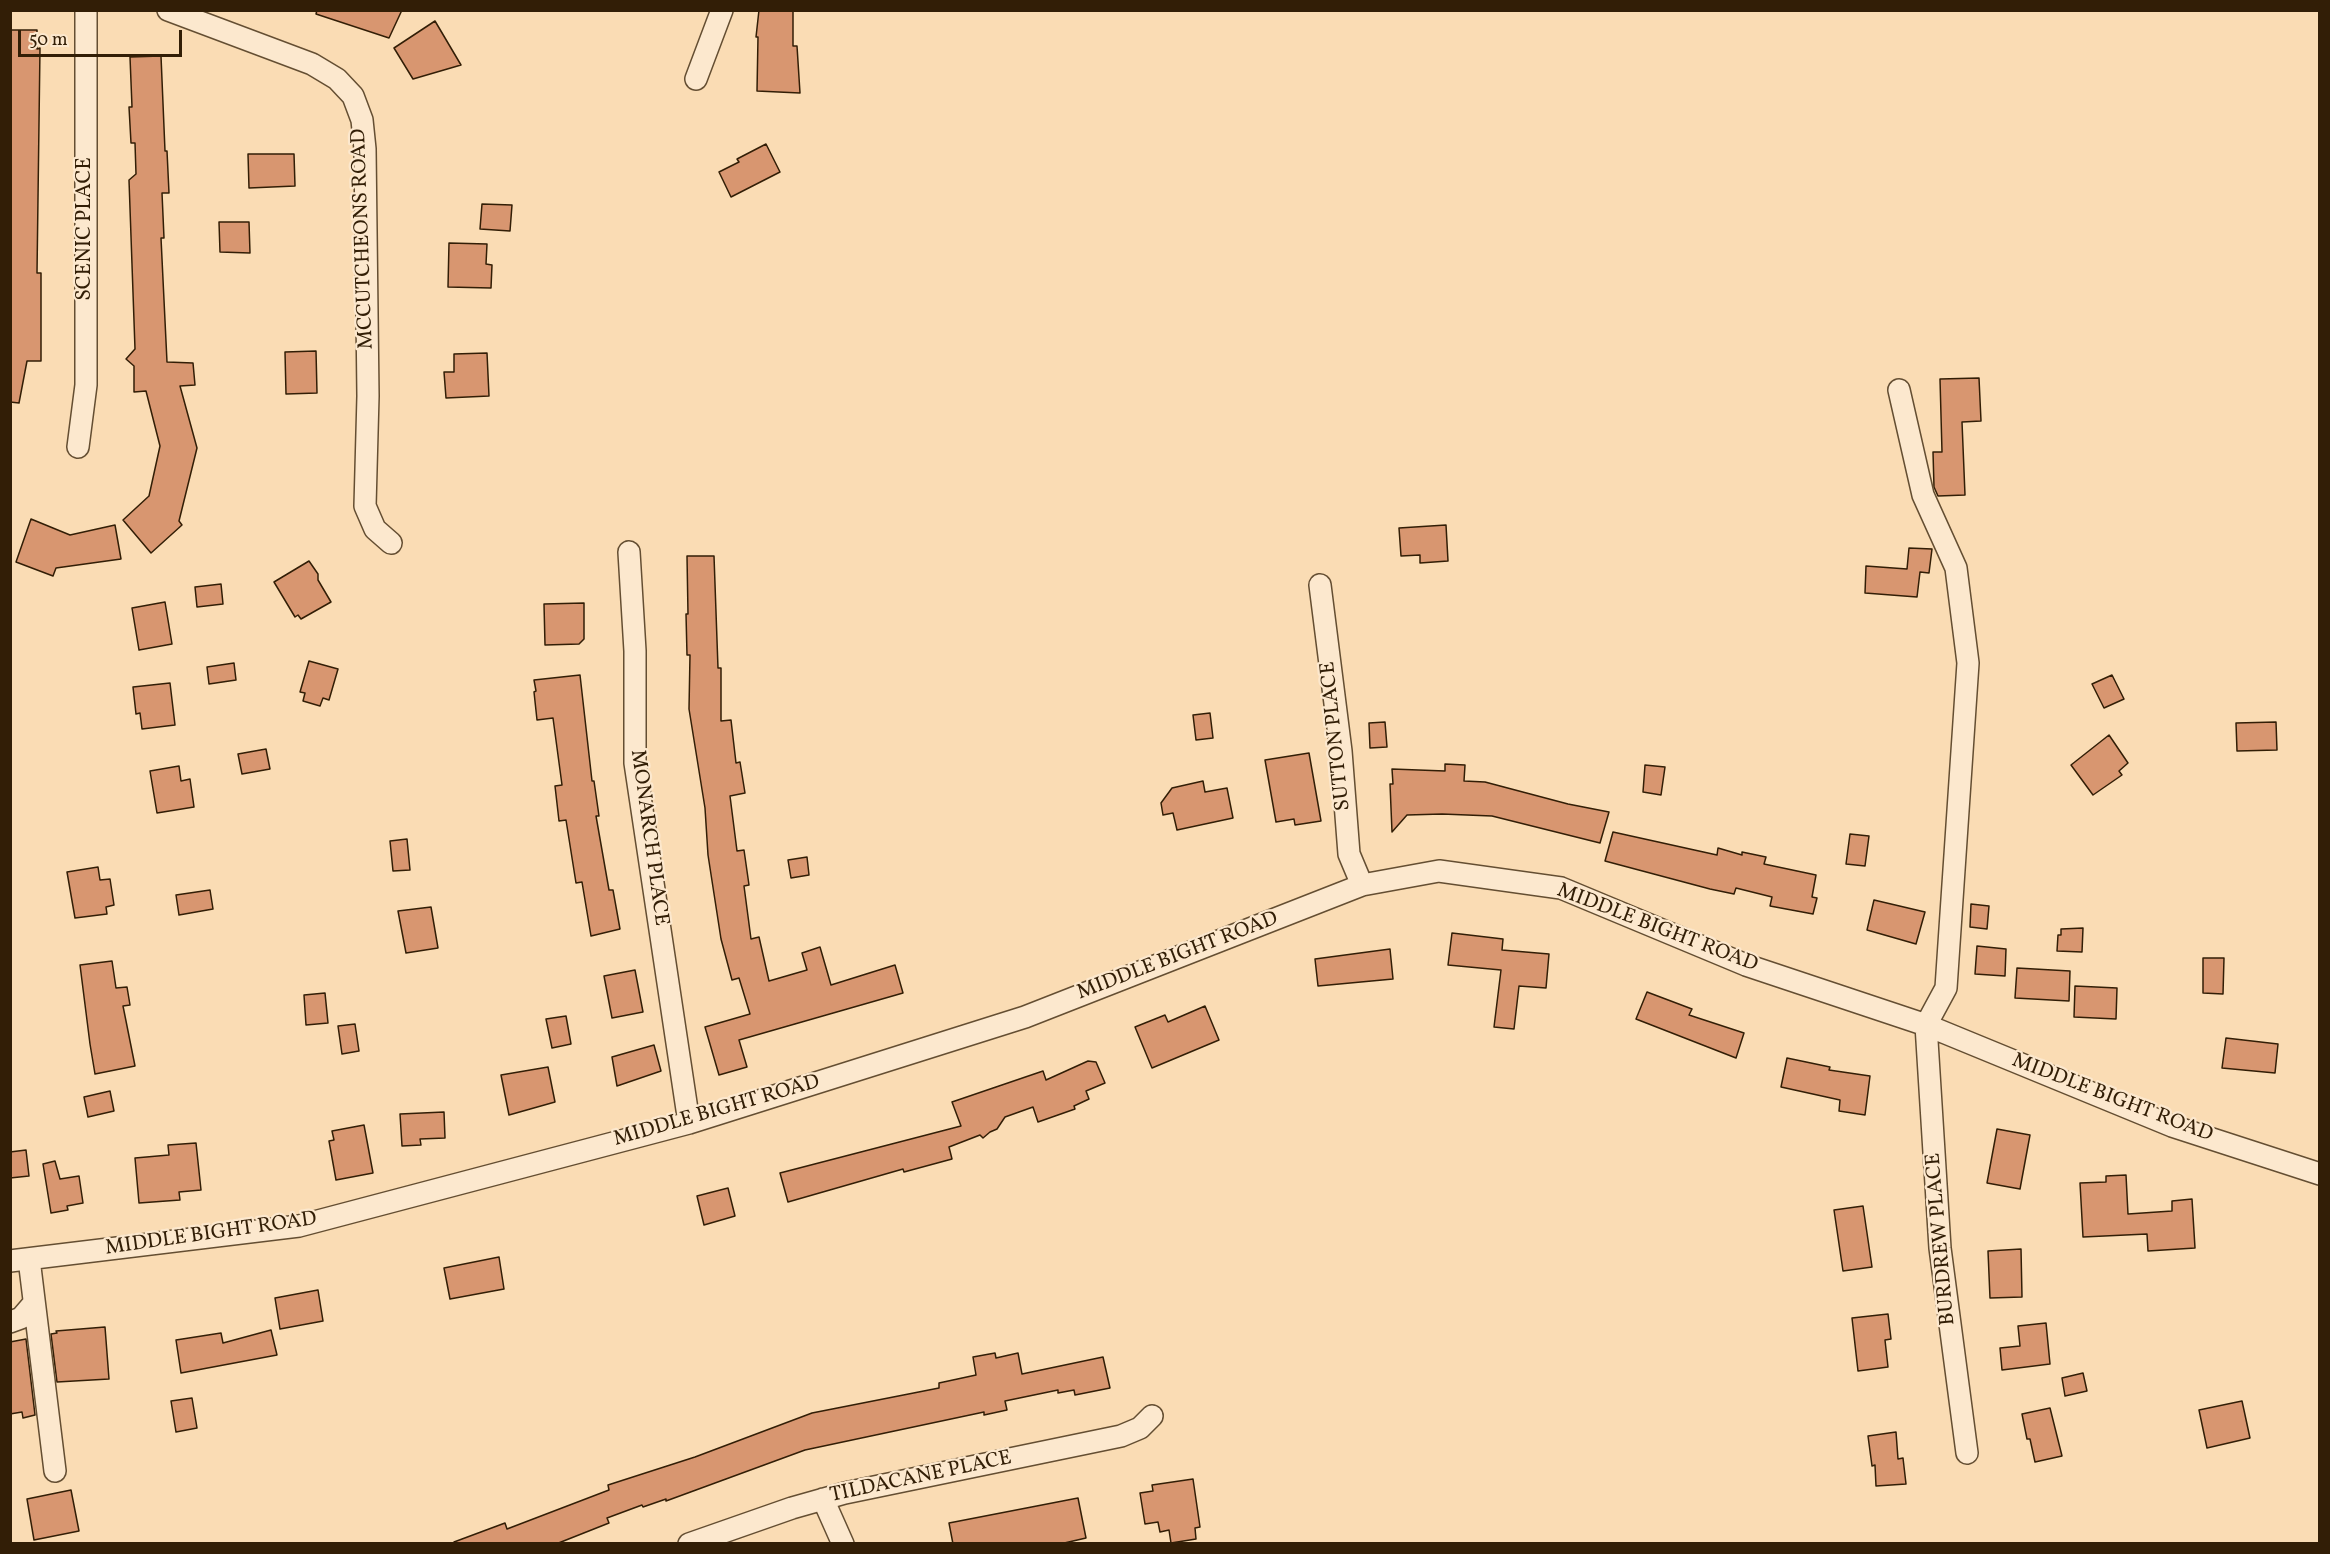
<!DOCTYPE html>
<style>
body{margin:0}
#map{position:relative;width:2330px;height:1554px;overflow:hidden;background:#fadcb4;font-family:Vollkorn,serif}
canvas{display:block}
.frame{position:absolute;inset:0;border:12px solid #321e06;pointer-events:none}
.scale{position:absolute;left:18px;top:30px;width:164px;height:27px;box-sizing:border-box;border:3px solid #321e06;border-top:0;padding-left:8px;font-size:18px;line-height:21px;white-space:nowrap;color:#321e06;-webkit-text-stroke:4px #fce8ce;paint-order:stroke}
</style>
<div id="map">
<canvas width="2330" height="1554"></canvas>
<div class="frame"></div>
<div class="scale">50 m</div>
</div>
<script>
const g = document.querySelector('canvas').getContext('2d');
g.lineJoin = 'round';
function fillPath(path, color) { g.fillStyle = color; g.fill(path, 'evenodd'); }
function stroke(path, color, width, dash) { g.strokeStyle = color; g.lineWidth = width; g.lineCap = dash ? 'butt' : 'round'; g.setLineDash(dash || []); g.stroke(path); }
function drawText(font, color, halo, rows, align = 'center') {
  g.font = font + ' Vollkorn,serif'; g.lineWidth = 4.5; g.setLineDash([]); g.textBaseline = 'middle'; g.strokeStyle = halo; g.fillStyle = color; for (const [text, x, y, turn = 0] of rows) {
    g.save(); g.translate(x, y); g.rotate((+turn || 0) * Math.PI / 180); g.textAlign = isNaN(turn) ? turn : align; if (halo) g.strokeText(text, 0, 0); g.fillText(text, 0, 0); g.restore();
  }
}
const building = new Path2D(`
 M317,10h85l-13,28 -73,-24z
 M759,10h34v36h4l3,47 -43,-2 1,-54h-2z
 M435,21l26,44 -48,14 -19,-31z
 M10,30h27v19l3,-1 -3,225h4v88h-14l-8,42 -9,-1z
 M161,56l4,95h2l2,42h-7l2,45h-3l6,124 26,1 2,22 -15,1 17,62 -18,73 3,4 -31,28 -28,-33 26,-24 11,-50 -14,-55 -12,1v-26l-8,-7 9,-10 -6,-169 7,-6 -1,-31h-4l-2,-36h3l-2,-50z
 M766,144l14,28 -49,25 -12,-25 20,-10 -2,-3z
 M248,154h46l1,32 -46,2z
 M482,204l30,1 -2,26 -30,-2z
 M219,222h30l1,31 -30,-1z
 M449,243l38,1 -1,20 6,1 -1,23 -43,-1z
 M316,351l1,42 -31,1 -1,-42z
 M487,353l2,43 -43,2 -2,-26h10v-18z
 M1979,378l2,43 -19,1 3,73 -27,1 -4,-9 -1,-35h9l-2,-73z
 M31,519l39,16 45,-10 6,34 -65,9 -3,8 -37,-14z
 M1446,525l2,36 -28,2v-8l-19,1 -2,-28z
 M1909,548l23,1 -3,24 -9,-1 -3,25 -52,-4 1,-27 41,3z
 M687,556h27l4,112h3v53l10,-1 5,43 4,-1 5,31 -15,3 7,55 7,-1 5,35 -5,1 7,53 8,-2 10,44 38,-11 -5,-17 18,-6 11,38 64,-20 8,28 -164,47 8,27 -28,8 -14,-48 45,-13 -11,-36 -7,2 -11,-41 -13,-84 -3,-47 -16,-99 1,-54h-3l-1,-41h2z
 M309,561l9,13v6l13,22 -30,17 -3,-4 -3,2 -21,-35z
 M221,584l2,20 -26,3 -2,-20z
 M165,602l7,42 -33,6 -7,-42z
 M584,603v36l-5,5 -34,1 -1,-41z
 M309,661l29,8 -9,31 -6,-2 -3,8 -17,-5 2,-8 -5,-1z
 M234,663l2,17 -27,4 -2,-17z
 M580,675l12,106h2l5,35h-3l13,74h4l7,39 -29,7 -9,-54 -6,1 -10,-63 -7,1 -4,-35 7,-1 -9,-67 -16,2 -3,-28 2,-1 -2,-11z
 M2112,675l12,24 -20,9 -12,-24z
 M170,683l5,42 -33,4 -2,-16 -4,1 -3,-27z
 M1210,713l3,25 -17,2 -3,-25z
 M1385,722l2,25 -17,1 -1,-25z
 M2276,722l1,28 -40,1 -1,-28z
 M2109,735l19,28 -9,8 3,4 -29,20 -22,-30z
 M266,749l4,20 -28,5 -4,-20z
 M1309,753l12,68 -26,4 -1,-6 -18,3 -11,-62z
 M1445,764l20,1 -1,16 21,1 83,22 41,8 -9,31 -108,-27 -50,-2 -35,1 -15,17 -2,-48h3l-1,-15 53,2z
 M1645,765l20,2 -4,28 -18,-3z
 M179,766l2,15 9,-2 4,28 -37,6 -7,-42z
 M1203,781l2,11 22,-4 6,30 -56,12 -4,-17 -10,2 -2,-12 11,-15z
 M1613,832l104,23 1,-7 24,7v-3l24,5 -2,7 52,11 -4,22 5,1 -4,16 -43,-8 2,-9 -36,-9 -2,6 -24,-5 -105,-28z
 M1850,834l19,2 -4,30 -19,-2z
 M407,839l3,31 -17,1 -3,-30z
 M807,857l2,18 -18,3 -3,-18z
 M98,867l2,13 10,-1 4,26 -8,2 1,7 -32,4 -8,-46z
 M210,890l3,19 -34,6 -3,-20z
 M1874,900l51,12 -9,32 -49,-14z
 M1971,904l18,2 -2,23 -17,-2z
 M431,907l7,41 -32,5 -8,-42z
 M2083,928l-1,24 -25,-1 1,-16h3v-6z
 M1452,933l51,6 -1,11 47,4 -3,34 -27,-2 -5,43 -20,-2 7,-57 -53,-5z
 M1977,946l29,3 -1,27 -30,-2z
 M1390,949l3,30 -75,7 -3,-27z
 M2203,958h21l-1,36 -20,-1z
 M112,961l4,27 11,-1 3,18 -7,1 12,60 -40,8 -5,-30 -10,-79z
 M2017,968l53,3 -1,30 -54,-3z
 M635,970l8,42 -31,6 -8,-42z
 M2075,986l42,2 -1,31 -42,-2z
 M1647,992l45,17 -3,6 55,18 -8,25 -100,-39z
 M325,993l3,30 -22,2 -2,-30z
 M1205,1006l14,34 -67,28 -17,-41 30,-12 3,7z
 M566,1016l5,28 -19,4 -6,-29z
 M355,1024l4,27 -17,3 -4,-28z
 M2226,1038l52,6 -3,29 -53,-5z
 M654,1045l7,26 -44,15 -5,-29z
 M1787,1058l43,9 -1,3 41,6 -5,39 -26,-4 1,-11 -59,-13z
 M1088,1061l8,1 9,21 -19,8 3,8 -15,7 1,3 -37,13 -5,-15 -28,10 -8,12 -7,3 -7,6 -3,-3 -31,12 3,12 -48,13 -1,-3 -115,33 -8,-29 181,-47 -9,-24 91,-31 3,9z
 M548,1067l7,35 -46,13 -8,-40z
 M110,1091l4,20 -26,6 -4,-20z
 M444,1112l1,26 -25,1 1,6 -19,1 -2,-32z
 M364,1125l9,48 -37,7 -7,-39 5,-1 -2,-9z
 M1997,1129l33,6 -10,54 -33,-6z
 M196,1143l5,47 -22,2 1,8 -41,3 -4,-45 34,-3 -1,-10z
 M26,1150l3,26 -19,2v-26z
 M55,1161l5,18 19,-3 4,27 -16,3 1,4 -17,3 -8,-49z
 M2126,1175l2,39 44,-3v-10l20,-2 3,49 -47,3 -1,-17 -64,3 -3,-54 26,-1v-6z
 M728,1188l7,28 -31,9 -7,-29z
 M1863,1206l9,61 -29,4 -9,-61z
 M2021,1249l1,48 -32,1 -2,-47z
 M499,1257l5,32 -54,10 -6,-31z
 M318,1290l5,31 -43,8 -5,-31z
 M1888,1314l3,25 -6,1 3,27 -30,4 -6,-53z
 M2046,1323l4,41 -48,6 -2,-22 20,-2 -2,-20z
 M105,1327l4,52 -52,3 -6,-48 6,-1 -1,-2z
 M271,1330l6,25 -96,18 -5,-33 45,-7 2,10z
 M26,1339l9,76 -12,3 -1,-6 -12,2v-72z
 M995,1353l1,5 22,-5 4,21 81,-17 7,31 -35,7 -1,-5 -16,3v-3l-53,11 2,9 -23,5v-3l-179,38 -139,51v-2l-23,8 -1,-2 -35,13 2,5 -53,21h-101l-1,-2 51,-19 2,6 102,-39 -1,-5 87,-28 117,-44 127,-25v-5l37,-8 -3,-18z
 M2083,1373l4,18 -22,5 -3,-18z
 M192,1398l5,30 -21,4 -5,-31z
 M2242,1401l8,37 -43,10 -8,-38z
 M2050,1408l12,48 -27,6 -5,-23h-3l-5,-25z
 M1896,1432l2,27 5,-1 3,26 -30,2 -1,-21 -3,1 -4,-30z
 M1193,1479l7,48 -5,1 1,11 -25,4 -2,-13 -9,2 -2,-10 -13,2 -5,-31 13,-2 -1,-6z
 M71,1490l8,41 -45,9 -7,-41z
 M1078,1498l8,40 -26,6h-107l-4,-21z`);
fillPath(building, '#d89670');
stroke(building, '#321e06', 1.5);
const minor = new Path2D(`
 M168,10l144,54 25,15 16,17 9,24 3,29 3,247 -3,110 10,23 16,14
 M696,79l26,-69
 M1899,390l24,105 33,73 12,95 -22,325 -20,37 14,223 27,205
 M78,447l8,-62v-375
 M629,552l6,99v112l54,360
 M1320,585l21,166 8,103 13,31
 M29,1259l26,212
 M10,1261l289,-35 390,-103 336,-106 337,-132 77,-14 122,17 185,77 180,60 246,101 148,48
 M10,1322l11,-4 12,-14
 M823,1499l20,45
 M689,1544l103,-36 53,-15 276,-57 19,-8 12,-12`);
stroke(minor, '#644e32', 24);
stroke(minor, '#fce8ce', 21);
drawText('21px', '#321e06', '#fce8ce', [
 ["SCENIC PLACE",86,229,-90],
 ["MCCUTCHEONS ROAD",364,239,-92],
 ["SUTTON PLACE",1337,736,-96],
 ["MONARCH PLACE",648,838,82],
 ["MIDDLE BIGHT ROAD",1657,929,21],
 ["MIDDLE BIGHT ROAD",1178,957,-21],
 ["MIDDLE BIGHT ROAD",2112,1099,21],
 ["MIDDLE BIGHT ROAD",717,1112,-16],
 ["MIDDLE BIGHT ROAD",211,1235,-8],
 ["BURDREW PLACE",1942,1239,-95],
 ["TILDACANE PLACE",921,1478,-12]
]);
</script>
